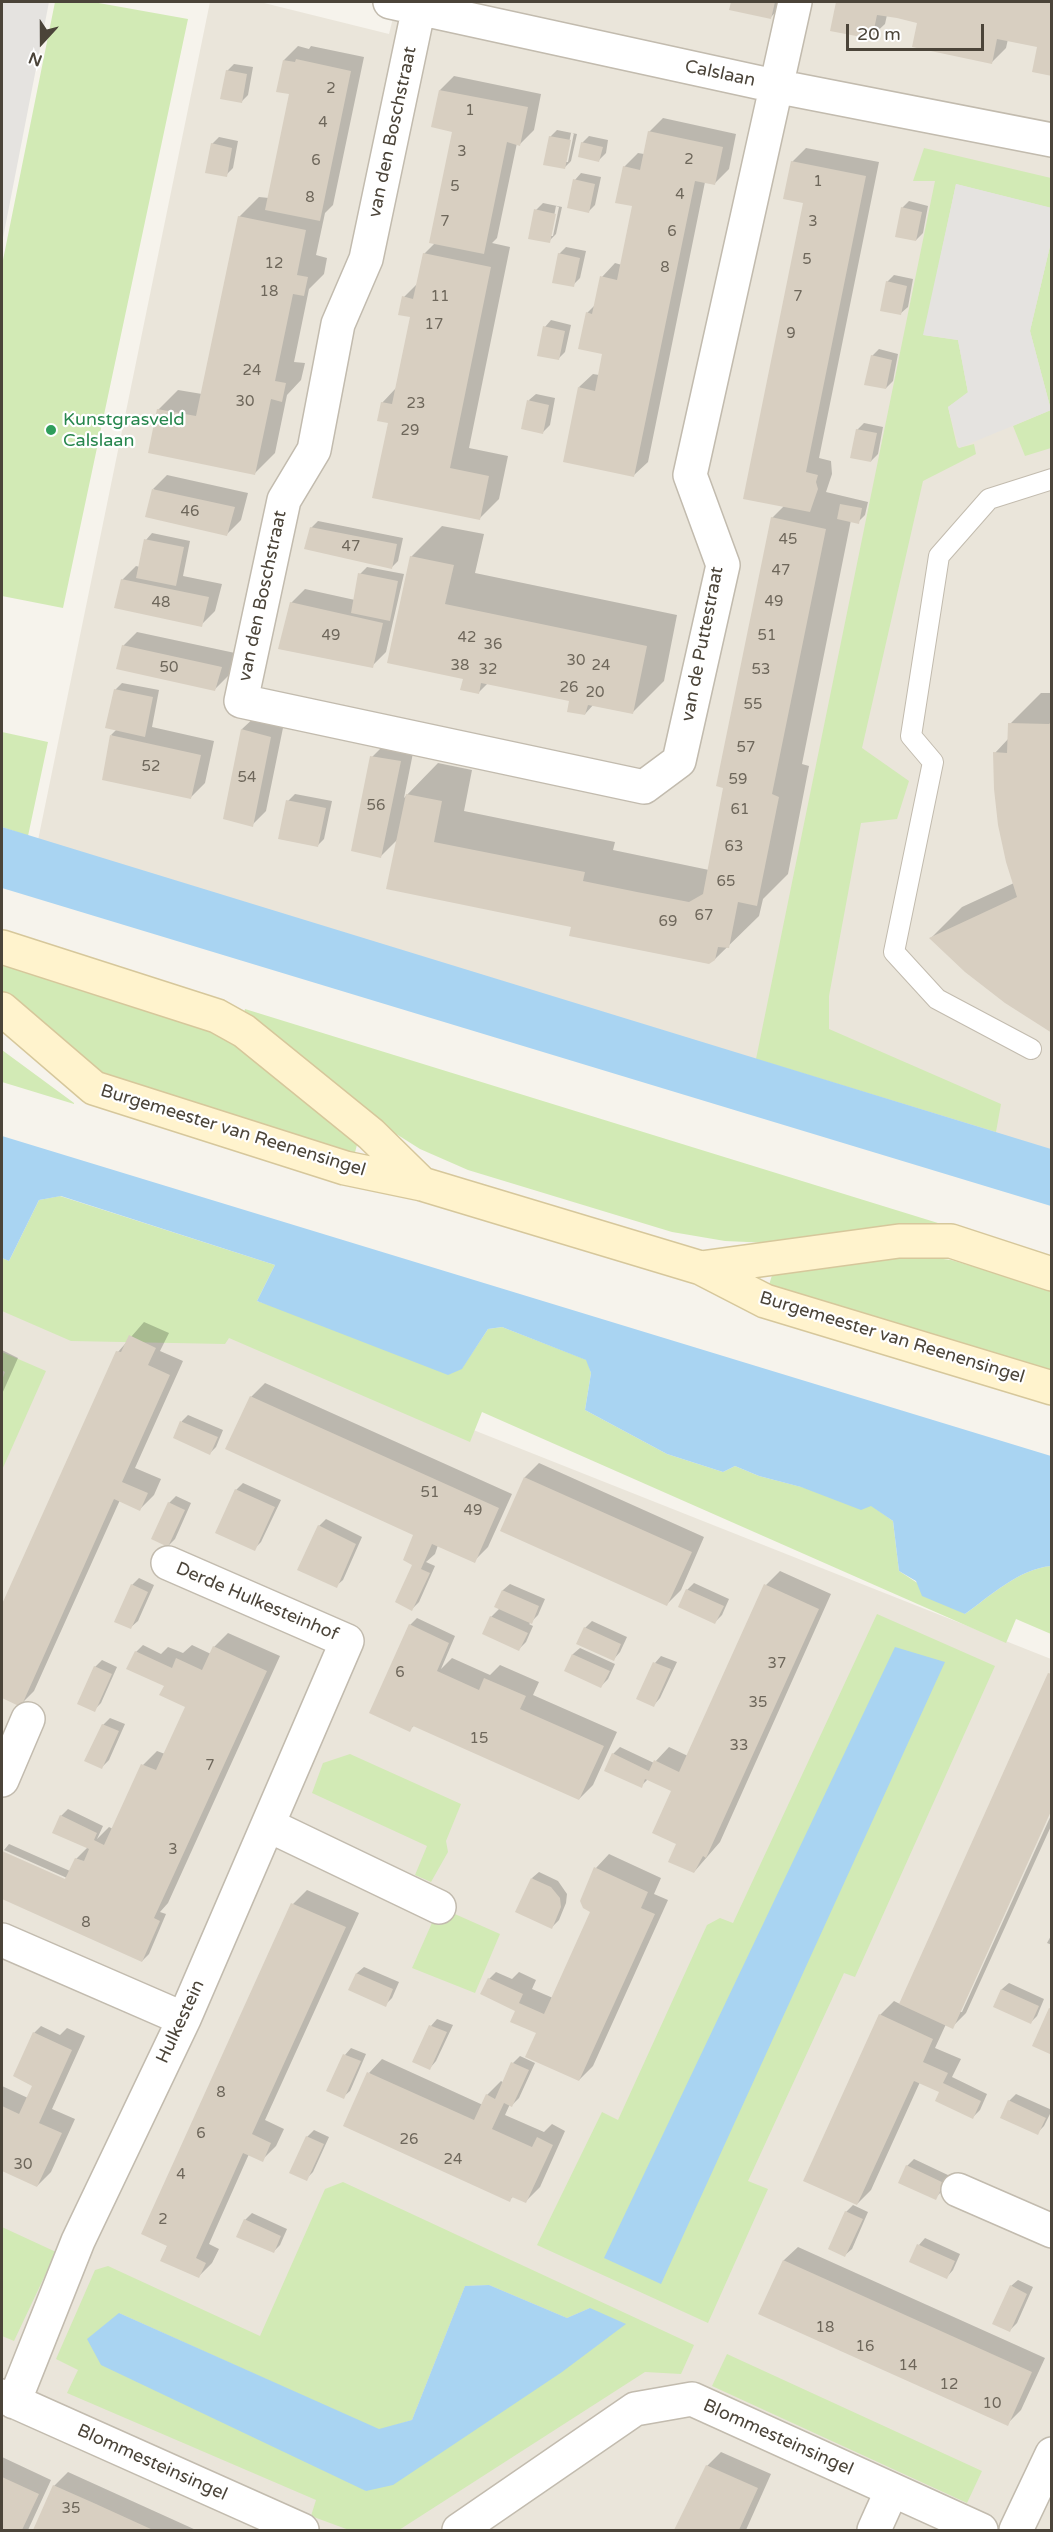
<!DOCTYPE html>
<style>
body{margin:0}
#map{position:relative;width:1053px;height:2532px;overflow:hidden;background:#f6f3ec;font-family:"Varela Round",sans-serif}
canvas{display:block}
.frame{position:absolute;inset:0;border:3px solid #4b4439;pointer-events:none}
.north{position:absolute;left:12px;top:12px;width:60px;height:60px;-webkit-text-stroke:4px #fff;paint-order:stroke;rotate:201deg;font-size:16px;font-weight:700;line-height:24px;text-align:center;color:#4b4439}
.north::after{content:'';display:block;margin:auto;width:21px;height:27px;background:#4b4439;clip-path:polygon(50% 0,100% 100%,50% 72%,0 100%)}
.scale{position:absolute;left:846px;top:24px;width:138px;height:27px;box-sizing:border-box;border:3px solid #4b4439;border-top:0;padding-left:8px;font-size:18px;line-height:21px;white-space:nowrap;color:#4b4439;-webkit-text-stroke:4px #fff;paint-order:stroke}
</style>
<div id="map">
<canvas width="1053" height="2532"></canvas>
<div class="frame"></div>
<div class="north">N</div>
<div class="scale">20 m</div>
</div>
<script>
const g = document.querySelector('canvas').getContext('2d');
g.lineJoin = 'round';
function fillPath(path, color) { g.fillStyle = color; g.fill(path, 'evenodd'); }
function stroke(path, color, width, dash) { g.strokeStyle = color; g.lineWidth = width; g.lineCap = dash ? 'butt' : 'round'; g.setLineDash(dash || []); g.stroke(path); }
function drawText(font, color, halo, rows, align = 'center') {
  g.font = font + ' "Varela Round",sans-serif'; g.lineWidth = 4.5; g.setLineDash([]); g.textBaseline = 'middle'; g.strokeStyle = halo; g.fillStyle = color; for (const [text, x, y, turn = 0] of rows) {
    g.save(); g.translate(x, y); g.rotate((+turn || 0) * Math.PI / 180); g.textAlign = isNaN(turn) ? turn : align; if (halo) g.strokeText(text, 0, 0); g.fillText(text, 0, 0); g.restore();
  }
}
fillPath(new Path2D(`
 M210,2h50l129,32 8,-32h654v1175l-1015,-327z
 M85,1276l966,383v871h-1049v-1232z`), '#eae5da');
fillPath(new Path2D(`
 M55,2h38l95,17 -125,589 -61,-12v-331z
 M924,148l127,30v30l-95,-24 -32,151 34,5 10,53 -20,14 9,39 2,2 15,-4 2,10 -53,27 -61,267 47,33 -12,38 -36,4 -32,173v33l172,75 -5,28 -240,-73 179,-878h-22z
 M1051,242v206l-26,8 -12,-30 38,-16 -21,-79z
 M2,732l46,10 -20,94 -26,-9z
 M2,965l206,64 45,25 105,87 -5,19 -245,-80 -106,-83z
 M245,1009l693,214 -1,3 -167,17 -45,-2 -53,-9 -204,-62 -48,-21 -46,-29 -130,-107z
 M2,1050l72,53v1l-72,-22z
 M60,1196l215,69 -18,36 205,67 26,-39 14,-2 85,33 4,13 -6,37 82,44 56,18 12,-6 24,10 112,29 22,16 6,50 66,43c25,-18 54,-45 86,-48v68l-35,-15 -10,24 -524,-231 -12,30 -241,-104 -4,6 -154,-3 -69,-30v-53l7,3 30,-61z
 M873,1256h47l31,4 100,29v84l-283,-85 6,-19z
 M2,1352l44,19 -44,99v-90l3,-8 -3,-2z
 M877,1614l118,52 -140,311 -11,-4 -96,208 20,8 -60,134 -171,-78 65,-133 16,8 89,-195 13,-7 13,5z
 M350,1754l111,50 -15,37 2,11 -17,30 -16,-7 12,-29 -115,-53 11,-30z
 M439,1907l61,27 -25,59 -63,-25z
 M343,2182l351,163 -13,29 -36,-2 -246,158h-50l-38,-14 5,-16 -249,-107 11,-23 -22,-11 39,-89 13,-4 152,70 65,-147zM489,2285l78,33 23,-10 -224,183 -247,-178 260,117 33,-10 53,-134z
 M2,2227l54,25 -42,89 -12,-5z
 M727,2354l255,117 -15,32 -255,-117z`), '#d2eab5');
fillPath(new Path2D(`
 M2,2h47l-47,241z
 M956,184l96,24 -1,34 -21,89 21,79 -92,38 -11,-41 20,-15 -10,-52 -35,-5z`), '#e5e3e0');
fillPath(new Path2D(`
 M2,827l1049,322v57l-1049,-318z
 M2,1136l1049,320v110c-32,3 -61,30 -86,48l-43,-18 -6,-15 -17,-10 -6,-50 -22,-15 -10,4 -60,-23 -42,-11 -24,-10 -12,6 -56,-18 -82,-44 6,-37 -5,-13 -84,-33 -14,2 -26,40 -14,6 -191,-74 18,-36 -214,-69 -22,4 -30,61 -7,-3z
 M895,1647l50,15 -284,622 -57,-26z
 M489,2285l78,33 23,-10 36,16 -64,48 -169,113 -27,6 -265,-126 -14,-26 32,-26 260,116 33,-9 53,-134z`), '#a9d4f2');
fillPath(new Path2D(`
 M733,2h52l-14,15 -40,-8z
 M838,2h214v72l-13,-28 -31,-7 -2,9 -14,14 -73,-41 -32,-6 -2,9 -14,13 -39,-8z
 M298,46l11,3 2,-3 53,11 -31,148 -8,8 -9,42 11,3 -3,16 -15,15 -15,73 11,1 -4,17 -14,15 -12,58 -20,20 -97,-63 20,-20 24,4 37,-177 20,-20 10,1 22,-105 -7,-33z
 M234,64l19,3 -5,28 -7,7 -14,-31z
 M454,76l87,18 -7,36 -14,14 -3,-1 -20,95 -5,5 18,4 -41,201 39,8 -9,43 -20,20 -89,-97 -8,-19 14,-15 15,-72 -7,-19 14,-14 6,-29 11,-11 18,-112 -13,-41z
 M663,118l73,16 -7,35 -14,14 -10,-1 -57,280 -14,13 -55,-88 14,-13 6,1 5,-22 -17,-40 9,-9 6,-27 13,-14 7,2 12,-60 -10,-38 14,-14 6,1 5,-22z
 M557,130l20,4 -6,27 -7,7 -14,-31zM571,133h3l-6,29h-3z
 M589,136l19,4 -2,13 -7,7 -17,-17z
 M219,137l19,4 -5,27 -7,7 -14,-31z
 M806,148l73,14 -60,296 12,3 1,13 -6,18 42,10 -3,13 -7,7 -7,-2 -49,244 7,2 -21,108 -25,25 -4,17 -44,43 -143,-33 -174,-87 -18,18 -8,-100 14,-14 28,5 -10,50 34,-35 34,7 -8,41 151,31 -2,8 96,20 63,-352 12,-12 21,-304 -13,-40z
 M581,173l20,4 -6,28 -7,7 -13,-32z
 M909,201l19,5 -5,27 -7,7 -14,-32z
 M543,203l19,4 -6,27 -7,7 -13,-31zM556,206l3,1 -6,29h-3z
 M566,247l20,4 -6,27 -7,7 -14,-31z
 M894,275l19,4 -5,28 -7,6 -14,-31z
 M551,320l20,5 -6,27 -7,7 -13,-32z
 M879,349l19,5 -5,27 -7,7 -14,-32z
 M536,394l19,4 -5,27 -7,7 -14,-32z
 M864,423l19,4 -5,27 -7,7 -14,-31z
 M167,475l81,18 -7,27 -14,14 -74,-45z
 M318,521l85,17 -5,23 -7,7 -80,-40z
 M442,526l42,8 -9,39 202,42 -13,66 -31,31 -39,-8 -9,10 -14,-14 -83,-17 -9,9 -14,-14 -54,-121z
 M152,533l38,8 -7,35 39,8 -7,27 -14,14 -79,-45 14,-14 4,1 6,-27z
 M367,567l37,7 -18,78 -14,14 -81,-63 14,-14 50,11 5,-26z
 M137,632l98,21 -6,22 -14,14 -92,-43z
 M122,683l37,7 -7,37 62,14 -9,42 -14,14 -80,-62 6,-6 -2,-39z
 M1041,693h11v338l-121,-93 31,-31 52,-24 -19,-130 14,-15 1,-14z
 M256,716l28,7 -18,88 -14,14 -10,-96z
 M295,794l37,7 -8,38 -7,7 -29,-45z
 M144,1322l25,11 -9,18 23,10 -48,107 26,11 -7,16 -14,14 -20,-9 -86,191 -14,14 -18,-9v-88l116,-256z
 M2,1350l16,8 -16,36z
 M265,1383l247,111 -24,53 -14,14 -36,-16 -3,9 -9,8 9,4 -16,36 -7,7 3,-75 -164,-137z
 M188,1415l35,15 -7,17 -6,6 -35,-16 7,-16z
 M539,1463l165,74 -23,53 -14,14 -165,-74 23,-53z
 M243,1483l38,17 -20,42 -7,7 -18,-59z
 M176,1496l15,7 -16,36 -7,7 1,-43z
 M326,1519l36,18 -19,43 -7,6 -17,-60z
 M780,1571l51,23 -111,248 -26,30 -16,-29 -5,-53 -25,-11 -7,7 -28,-32 7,-7 34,16 15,-16 19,9 78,-171z
 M139,1578l15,7 -16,36 -7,6 1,-42z
 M694,1583l35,16 -7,16 -7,7 -28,-32z
 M510,1584l35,15 -7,16 -9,9 4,2 -7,16 -7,7 -28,-32 9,-9 -4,-2 7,-16z
 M417,1618l38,18 -14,33 11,-11 38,17 10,-10 39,17 -6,13 84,37 -24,53 -14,14 -164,-74 -6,5 1,-105z
 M592,1621l35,16 -7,15 -6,7 -29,-31z
 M228,1633l52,23 -112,247 -8,9 6,2 -17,40 -7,7 -140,-64v-45l63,29 2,-3 -63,-28 5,-6 61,27 6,-12 12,-12 -27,-31 7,-7 35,17 -6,13 12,-12 4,2 30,-64 14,-14 8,3 22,-48 -51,-54 7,-7 18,9 7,-7 15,6 9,-8 19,9 3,-7z
 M580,1648l35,16 -7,15 -7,7 -35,-16 7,-16z
 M661,1656l16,6 -17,36 -6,7 -16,-7 17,-35z
 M102,1660l15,7 -16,36 -7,7 1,-43z
 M1052,1671v134l-94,207h4l90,-199v11l-86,189 -14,14 -6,-3 -11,24 26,11 -9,18 35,17 -7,16 -7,7 -29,-31 -24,-4 -49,108 -14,14 23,-189 14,-14 6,3z
 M110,1718l15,6 -16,36 -7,7 1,-42z
 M609,1854l52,24 -7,16 14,6 -75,166 -14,14 -90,-101 7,-7 16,7 7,-7 17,8 -4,9 21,9 39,-87 4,-43z
 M539,1872l19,9 9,13 -1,9 -7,17 -7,7 -20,-49z
 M307,1890l52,23 -94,207 19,9 -8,17 -14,14 -13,-6 -40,90 10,5 -7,14 -14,14 -36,-17 131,-356z
 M1052,1934v11l-5,-2z
 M364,1967l35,15 -7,16 -7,7 -35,-16 7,-16z
 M1009,1983l35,16 -7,17 -6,6 -36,-16 7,-17z
 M1052,2008v42l-2,2 1,-43z
 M437,2019l16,6 -17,36 -6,7 -16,-7 17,-35z
 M41,2026l19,9 7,-7 18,8 -33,73 23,10 -24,53 -14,14 -35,-16v-84l26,12 6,-13v-52z
 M351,2048l15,6 -16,37 -7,6 -15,-7 17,-35z
 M520,2056l15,7 -16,35 -7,7 -2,-1 -5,11 39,17 8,-8 13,7 -25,56 -14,14 -12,-5 -5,4 -140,-127 13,-14 101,46 4,-10 14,-14 3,2 9,-20z
 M1016,2094l36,16 -8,16 -7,7 -28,-32z
 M314,2130l15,7 -16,35 -7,7 1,-42z
 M914,2159l36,17 -8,15 -7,7 -28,-32z
 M853,2205l15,7 -16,37 -7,6 1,-43z
 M252,2213l35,16 -7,16 -7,7 -28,-32z
 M925,2238l35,16 -7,16 -6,7 -28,-32z
 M798,2247l247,111 -24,52 -14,14 -247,-111 24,-53z
 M1018,2280l15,7 -16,36 -7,7 1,-44z
 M721,2452l50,22 -25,56h-70l31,-64z
 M2,2457l49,23 -23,50h-26z
 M68,2472l128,58h-162l20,-44z`), '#0003');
fillPath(new Path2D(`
 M731,2h44l-4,17 -42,-9z
 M836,2h216v74l-20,-4 5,-25 -40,-8 -5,25 -80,-17 5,-24 -20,-5 -20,-3 -5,24 -42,-8z
 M296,59l55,12 -31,150 -55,-11 24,-116 -13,-2 7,-32 12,2z
 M226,70l21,4 -5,29 -22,-4z
 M439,90l89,17 -8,39 -13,-4 -23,112 -55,-11 23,-111 -21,-5z
 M648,131l75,16 -8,38 -20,-4 -61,296 -71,-15 15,-75 17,4 7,-37 -24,-5 8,-37 6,2 8,-38 17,4 15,-74 -17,-3 8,-37 17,4z
 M549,136l22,4 -6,29 -22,-4z
 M581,142l22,5 -4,15 -21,-5z
 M211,143l21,5 -5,29 -22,-4z
 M791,161l75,15 -60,296 12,3 -2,7 2,7 -8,23 -67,-13 60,-296 -20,-4z
 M573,179l22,5 -6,29 -22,-5z
 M901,207l21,5 -6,29 -21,-4z
 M534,209l22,5 -6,29 -22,-4z
 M238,216l68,14 -9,45 11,2 -4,19 -11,-2 -18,87 11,2 -4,19 -11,-3 -16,76 -107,-22 9,-44 39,7z
 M423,253l68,14 -41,201 39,8 -9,44 -108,-22 16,-75 -11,-2 4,-19 11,2 18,-87 -12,-2 4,-19 11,3z
 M558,253l22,5 -6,29 -22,-4z
 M886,281l21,5 -6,29 -21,-4z
 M543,326l22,5 -6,29 -22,-4z
 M871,355l21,5 -6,29 -22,-4z
 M527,400l22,5 -6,29 -22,-5z
 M856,429l21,4 -6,29 -21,-4z
 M152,489l83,18 -8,29 -82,-19z
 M840,504l22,4 -3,16 -22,-5z
 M771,517l55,12 -54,265 7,3 -22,109 -19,-4 -9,46 -11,-1 -3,13 -6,4 -140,-28 2,-9 -185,-38 20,-95 36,7 -8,41 151,30 -2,9 54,11 52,10 14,-8 20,-106 -7,-2z
 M310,527l87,17 -5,25 -88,-20z
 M144,539l40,8 -8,39 -40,-8z
 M410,556l44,9 -9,39 202,42 -14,68 -45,-9 -3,10 -18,-3 2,-11 -88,-18 -2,11 -19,-4 3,-11 -76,-16z
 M358,573l40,8 -8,40 -39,-8z
 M121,579l88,18 -7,30 -88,-19z
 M290,602l93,21 -10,45 -95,-19z
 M122,645l100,22 -7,24 -99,-22z
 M114,689l39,8 -8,40 -40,-9z
 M1052,721v312l-47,-30 -40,-31 -36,-34 88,-41 -11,-35 -8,-37 -4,-36 -1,-37 14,1 1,-30 41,1z
 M241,729l30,8 -18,90 -30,-8z
 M110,735l91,20 -10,44 -89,-19z
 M370,756l31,5 -20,97 -30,-7z
 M286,800l40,8 -8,39 -40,-8z
 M129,1335l27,13 -8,17 22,10 -48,107 26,11 -8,18 -26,-12 -93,208 -19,-9v-94l114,-253 5,1z
 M250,1396l249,112 -24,55 -43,-19 -11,25 9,4 -18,38 -17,-9 17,-37 -9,-5 10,-25 -188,-86z
 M180,1421l38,16 -8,18 -37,-17z
 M524,1477l168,75 -25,54 -167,-75z
 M235,1489l40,18 -20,44 -40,-18z
 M168,1502l17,8 -17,37 -17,-8z
 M318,1525l38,19 -19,44 -40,-18z
 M131,1584l17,8 -17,37 -17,-7z
 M764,1584l55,25 -113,249 -3,-2 -9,17 -26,-11 8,-18 -24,-11 19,-42 -26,-12 -3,9 -38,-17 8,-18 37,18 5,-11 25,12z
 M686,1589l38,17 -9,18 -37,-17z
 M502,1590l37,16 -7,18 -38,-17z
 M490,1616l38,17 -9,18 -37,-17z
 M409,1624l40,19 -12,28 42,19 5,-12 42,18 -6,13 84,37 -25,54 -166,-74 -3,6 -41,-19z
 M584,1627l37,17 -7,17 -38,-17z
 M213,1646l54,25 -113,247 6,3 -18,41 -140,-63v-48l63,28 10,-21 9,3 5,-12 -37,-16 8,-18 37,18 -3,7 10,5 37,-81 15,6 29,-63 -26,-12 5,-9 -38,-17 9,-18 37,17 4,-10 26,12z
 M572,1654l38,17 -9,17 -37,-17z
 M653,1662l18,7 -17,38 -18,-8z
 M94,1666l18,8 -17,38 -18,-8z
 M1048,1673l4,1v135l-99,220 -54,-25z
 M102,1724l17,7 -17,38 -18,-8z
 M594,1867l54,25 -7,16 14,6 -76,167 -54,-24 11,-24 -26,-11 5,-11 -35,-17 8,-16 35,16 -4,9 25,11 46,-102 -7,-4 -3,-7z
 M531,1878l20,9 9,11 1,9 -9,22 -37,-17z
 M291,1903l55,24 -94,207 19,9 -8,19 -20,-9 -47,105 10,5 -7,15 -39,-17 7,-15 -26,-12z
 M356,1973l37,16 -7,18 -38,-17z
 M1001,1989l38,17 -8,18 -38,-17z
 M1049,2008l3,1 -2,45 -18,-8z
 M879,2014l54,25 -10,23 25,11 -5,10 38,18 -8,18 -38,-18 4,-9 -25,-11 -57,124 -54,-24z
 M429,2025l18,7 -17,38 -18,-8z
 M33,2032l39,18 -33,73 23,10 -25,54 -35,-16v-65l17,8 13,-28 -19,-10z
 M343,2054l18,7 -17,38 -18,-8z
 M511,2062l18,8 -17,37 -8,-4 -12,26 40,18 5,-10 16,8 -27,58 -14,-6 -2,5 -167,-76 24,-54 107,48 12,-26 9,5z
 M1008,2100l38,18 -8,17 -38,-17z
 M306,2136l18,8 -17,37 -18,-8z
 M906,2165l38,18 -8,17 -38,-17z
 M845,2211l18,8 -18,38 -17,-8z
 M244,2219l37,17 -7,17 -38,-16z
 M917,2244l38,17 -8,18 -38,-17z
 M783,2260l249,112 -24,54 -250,-112z
 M1010,2285l17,9 -17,38 -18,-8z
 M706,2465l52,23 -19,42h-65z
 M2,2477l37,17 -17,36h-20z
 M53,2485l43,19 57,26h-120z`), '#d8cfc1');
const lane = new Path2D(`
 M1031,1049l-94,-50 -43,-47 39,-190 -22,-26 28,-180 50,-57 63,-20`);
const street = new Path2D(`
 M390,2l385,84 277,54
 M420,2l-54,257 -28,65 -24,126 -30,50 -43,201 403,86 35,-26 44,-196 -33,-90 105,-473
 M2,1780l26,-61
 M268,1825l171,82
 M2,1940l182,79
 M958,2190l94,41
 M2,2396l300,134
 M14,2402l64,-161 106,-222 163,-378 -179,-78
 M459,2530l176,-121 57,-10 289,131
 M874,2530l18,-40
 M1016,2530l36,-76`);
const secondary = new Path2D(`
 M2,947l215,69 27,15 127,103 51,50
 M2,1009l92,79 251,80 77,16 279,84 64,33 287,87
 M701,1268l198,-27h52l101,33`);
stroke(lane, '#c2bbae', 22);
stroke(street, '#c2bbae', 36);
stroke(secondary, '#d6c79b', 36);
stroke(lane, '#fff', 20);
stroke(street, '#fff', 33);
stroke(secondary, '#fff3cd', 33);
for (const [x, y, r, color] of [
 [51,430,6,"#2e9e5b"]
]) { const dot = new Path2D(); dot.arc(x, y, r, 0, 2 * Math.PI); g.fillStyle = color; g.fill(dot); stroke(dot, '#fff', 2); }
drawText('15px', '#6e675b', null, [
 ["2",331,89],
 ["1",470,111],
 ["4",323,123],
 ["3",462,152],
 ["2",689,160],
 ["6",316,161],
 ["1",818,182],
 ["5",455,187],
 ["4",680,195],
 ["8",310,198],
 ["7",445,222],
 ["3",813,222],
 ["6",672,232],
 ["5",807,260],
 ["12",274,264],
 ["8",665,268],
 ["18",269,292],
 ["11",440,297],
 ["7",798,297],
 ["17",434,325],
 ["9",791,334],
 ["24",252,371],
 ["30",245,402],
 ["23",416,404],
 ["29",410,431],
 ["46",190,512],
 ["45",788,540],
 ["47",351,547],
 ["47",781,571],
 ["49",774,602],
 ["48",161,603],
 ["49",331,636],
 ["51",767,636],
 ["42",467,638],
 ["36",493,645],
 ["30",576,661],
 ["38",460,666],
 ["24",601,666],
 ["50",169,668],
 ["32",488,670],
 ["53",761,670],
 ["26",569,688],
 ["20",595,693],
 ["55",753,705],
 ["57",746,748],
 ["52",151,767],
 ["54",247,778],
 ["59",738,780],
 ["56",376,806],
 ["61",740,810],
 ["63",734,847],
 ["65",726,882],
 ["67",704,916],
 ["69",668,922],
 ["51",430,1493],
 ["49",473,1511],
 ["37",777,1664],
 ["6",400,1673],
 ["35",758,1703],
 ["15",479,1739],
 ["33",739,1746],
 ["7",210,1766],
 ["3",173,1850],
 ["8",86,1923],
 ["8",221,2093],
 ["6",201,2134],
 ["26",409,2140],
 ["24",453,2160],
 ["30",23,2165],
 ["4",181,2175],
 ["2",163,2220],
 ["18",825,2328],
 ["16",865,2347],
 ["14",908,2366],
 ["12",949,2385],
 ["10",992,2404],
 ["35",71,2509]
]);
drawText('18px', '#4b4439', '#fff', [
 ["Calslaan",720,74,12],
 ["van den Boschstraat",393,132,-78],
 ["van den Boschstraat",263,596,-78],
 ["van de Puttestraat",703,644,-79],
 ["Burgemeester van Reenensingel",233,1131,17],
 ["Burgemeester van Reenensingel",892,1338,17],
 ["Derde Hulkesteinhof",257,1602,23],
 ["Hulkestein",181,2022,-65],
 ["Blommesteinsingel",778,2438,24],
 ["Blommesteinsingel",152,2463,24]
]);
drawText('18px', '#27864d', '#fff', [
 ["Kunstgrasveld",63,420],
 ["Calslaan",63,441]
], 'left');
</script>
